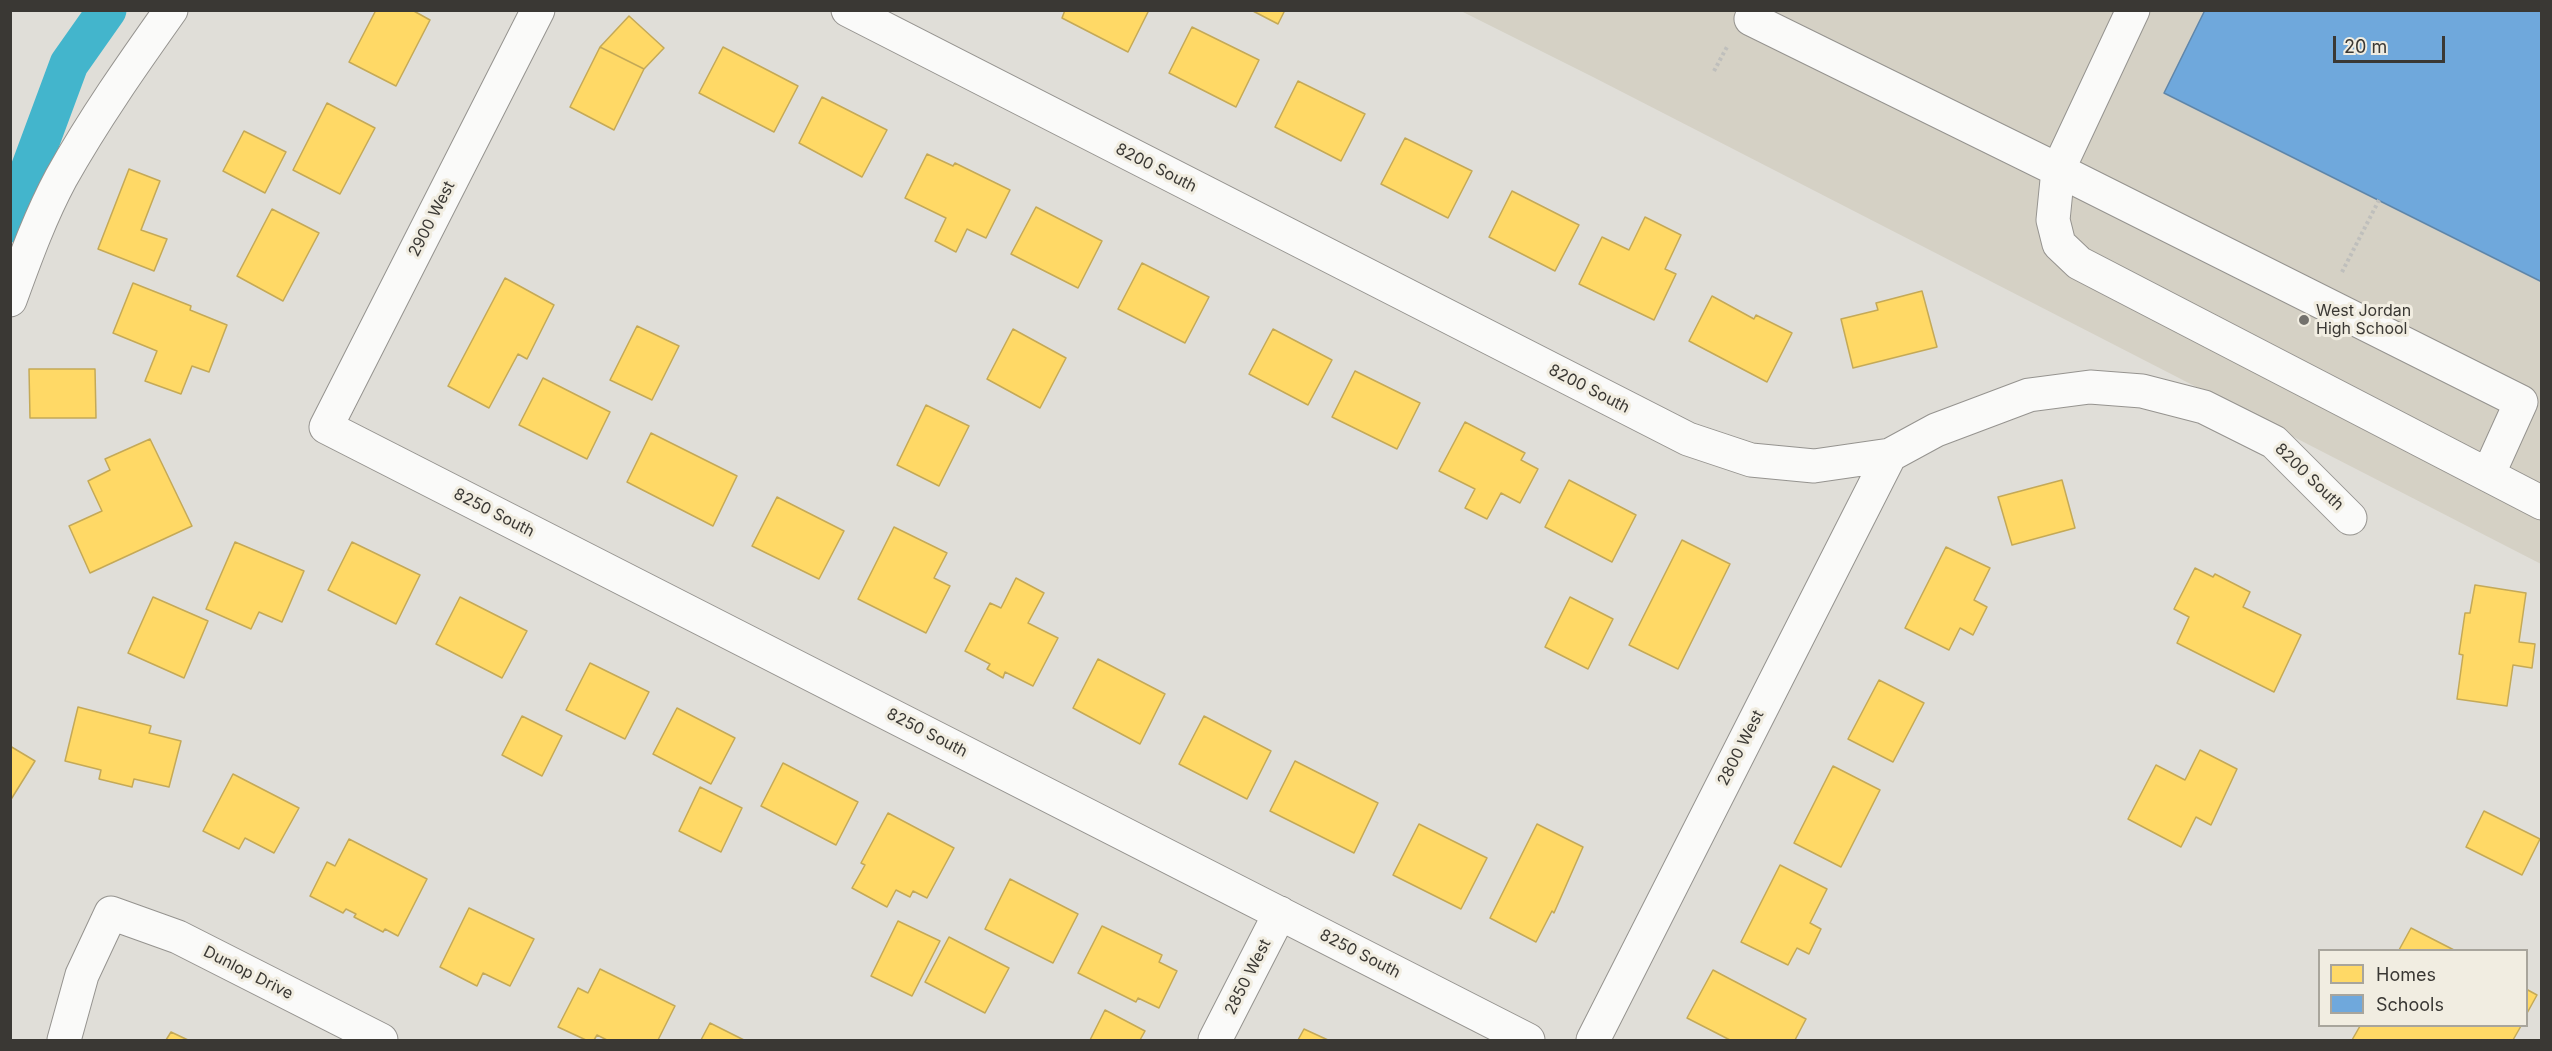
<!DOCTYPE html>
<style>
body{margin:0}
#map{position:relative;width:2552px;height:1051px;overflow:hidden;background:#e0ded8;font-family:Inter,sans-serif}
canvas{display:block}
.frame{position:absolute;inset:0;border:12px solid #3a3834;pointer-events:none}
.legend{position:absolute;left:2318px;top:949px;width:210px;height:78px;box-sizing:border-box;background:#f1ede1;border:2px solid #a8a59c;margin:0;padding:8px 10px;list-style:none;font-size:18px;color:#3a3834}
.legend li{display:flex;align-items:center;gap:12px;height:30px}
.legend b{width:30px;border:2px solid #a8a59c}
.scale{position:absolute;left:2333px;top:36px;width:112px;height:27px;box-sizing:border-box;border:3px solid #3a3834;border-top:0;padding-left:8px;font-size:18px;line-height:21px;white-space:nowrap;color:#3a3834;-webkit-text-stroke:4px #f1ede1;paint-order:stroke}
</style>
<div id="map">
<canvas width="2552" height="1051"></canvas>
<div class="frame"></div>
<ul class="legend">
<li><b style="height:16px;background:#ffd966"></b>Homes</li>
<li><b style="height:16px;background:#6fa8dc"></b>Schools</li>
</ul>
<div class="scale">20 m</div>
</div>
<script>
const g = document.querySelector('canvas').getContext('2d');
g.lineJoin = 'round';
function fillPath(path, color) { g.fillStyle = color; g.fill(path, 'evenodd'); }
function stroke(path, color, width, dash) { g.strokeStyle = color; g.lineWidth = width; g.lineCap = dash ? 'butt' : 'round'; g.setLineDash(dash || []); g.stroke(path); }
function drawText(font, color, halo, rows, align = 'center') {
  g.font = font + ' Inter,sans-serif'; g.lineWidth = 6; g.setLineDash([]); g.textBaseline = 'middle'; g.strokeStyle = halo; g.fillStyle = color; for (const [text, x, y, turn = 0] of rows) {
    g.save(); g.translate(x, y); g.rotate((+turn || 0) * Math.PI / 180); g.textAlign = isNaN(turn) ? turn : align; if (halo) g.strokeText(text, 0, 0); g.fillText(text, 0, 0); g.restore();
  }
}
fillPath(new Path2D(`
 M1461,11h1080v553l-948,-487z`), '#d5d1c5');
const homes = new Path2D(`
 M376,10h36l18,10 -34,66 -47,-24z
 M1065,10h84l-21,42 -66,-34z
 M1251,10h34l-7,14z
 M629,16l35,32 -20,21 -44,-22z
 M1192,27l67,33 -23,47 -67,-34z
 M600,47l44,22 -30,61 -44,-23z
 M723,47l75,39 -24,46 -75,-39z
 M1298,81l67,33 -24,47 -66,-34z
 M822,97l65,33 -25,47 -63,-34z
 M327,103l48,25 -35,66 -47,-24z
 M244,131l42,21 -21,41 -42,-22z
 M1405,138l67,33 -24,47 -67,-34z
 M927,154l26,12 2,-3 55,27 -24,48 -19,-9 -11,23 -21,-11 11,-23 -41,-20z
 M129,169l31,12 -19,49 26,9 -13,32 -56,-22z
 M1512,191l67,34 -24,46 -66,-34z
 M1036,207l66,34 -24,47 -67,-34z
 M272,209l47,24 -36,68 -46,-25z
 M1645,217l36,18 -16,34 11,5 -22,46 -75,-36 23,-47 27,13z
 M1142,263l67,34 -24,46 -67,-34z
 M505,278l49,27 -27,54 -9,-5 -29,54 -41,-22z
 M133,283l58,23 -1,4 37,15 -18,47 -17,-6 -11,28 -36,-13 12,-30 -44,-18z
 M1922,291l15,56 -84,21 -12,-49 37,-9 -2,-7z
 M1712,296l42,23 2,-4 36,18 -25,49 -78,-41z
 M637,326l42,20 -27,54 -42,-20z
 M1013,329l53,29 -26,50 -53,-29z
 M1273,329l59,31 -24,45 -59,-31z
 M29,369h66l1,49h-66z
 M1355,371l65,32 -23,46 -65,-32z
 M543,378l67,34 -23,47 -68,-34z
 M926,405l43,21 -30,60 -42,-21z
 M1465,422l60,31 -4,7 17,9 -18,34 -19,-10 -14,26 -22,-11 10,-19 -36,-18z
 M651,433l86,43 -24,50 -86,-44z
 M150,439l42,87 -102,47 -21,-47 33,-15 -14,-30 22,-11 -5,-11z
 M1569,480l67,35 -24,47 -67,-35z
 M2062,480l13,48 -63,17 -14,-48z
 M777,497l67,34 -25,48 -67,-33z
 M894,527l53,26 -13,25 16,8 -24,47 -68,-34z
 M1682,540l48,24 -52,105 -49,-24z
 M235,542l69,29 -22,51 -23,-10 -8,17 -45,-20z
 M352,542l68,33 -24,49 -68,-34z
 M1946,547l44,21 -16,32 13,7 -14,28 -13,-7 -11,22 -44,-22z
 M2195,568l18,9 2,-3 35,18 -7,15 58,28 -27,57 -97,-49 12,-26 -15,-8z
 M1016,578l28,15 -16,30 30,15 -25,48 -28,-14 -2,6 -16,-9 3,-5 -25,-13 25,-48 11,5z
 M2475,585l51,8 -7,49 16,2 -3,24 -19,-3 -6,41 -50,-7 6,-44 -4,-1 6,-41h5z
 M153,597l55,24 -24,57 -56,-25z
 M460,597l67,34 -25,47 -66,-34z
 M1570,597l43,22 -25,50 -43,-22z
 M1098,659l67,35 -25,50 -67,-36z
 M590,663l59,29 -24,47 -59,-29z
 M1879,680l45,23 -31,59 -45,-23z
 M78,707l73,19 -2,7 32,8 -12,46 -35,-8 -2,8 -33,-8 2,-9 -36,-9z
 M677,708l58,30 -24,46 -58,-30z
 M522,716l40,20 -20,40 -40,-21z
 M1204,716l67,35 -24,48 -68,-35z
 M10,746l25,15 -25,40z
 M2200,750l37,19 -26,56 -15,-8 -15,30 -53,-28 28,-54 29,15z
 M1295,761l83,42 -24,50 -84,-42z
 M783,763l75,39 -22,43 -75,-39z
 M1833,766l47,24 -39,77 -47,-24z
 M233,774l66,34 -25,45 -29,-15 -6,11 -36,-18z
 M700,787l42,21 -21,44 -42,-21z
 M2484,811l56,28 -18,36 -56,-28z
 M888,813l66,35 -27,50 -14,-7 -3,6 -14,-7 -9,17 -35,-19 13,-23 -4,-2z
 M1419,824l68,34 -26,51 -68,-34z
 M1537,824l46,23 -29,66 -2,-2 -16,31 -46,-24z
 M349,839l78,40 -29,57 -13,-7 -2,3 -29,-15 2,-3 -10,-5 -3,4 -33,-17 17,-34 8,4z
 M1780,865l47,24 -17,34 11,6 -12,25 -12,-6 -9,17 -47,-23z
 M1010,879l68,35 -25,49 -68,-34z
 M469,908l65,31 -24,47 -27,-13 -6,13 -37,-19z
 M898,921l42,20 -28,55 -41,-20z
 M1102,926l60,29 -3,7 18,9 -18,37 -21,-10 -2,4 -58,-29z
 M2411,928l43,22h-55z
 M949,937l60,31 -24,45 -60,-31z
 M600,969l75,37 -17,34h-51l-10,-5 -3,5h-8l-28,-13 20,-39 10,5z
 M1713,970l93,49 -11,21h-65l-43,-22z
 M2526,989l11,6 -11,20z
 M1105,1010l40,21 -5,9h-50z
 M710,1023l34,17h-43z
 M2360,1026h161l-8,14h-161z
 M1304,1029l24,11h-30z
 M171,1032l17,8h-22z`);
fillPath(homes, '#ffd966');
stroke(homes, '#c4a957', 1.5);
const schools = new Path2D(`
 M2205,10h337v272l-378,-189z`);
fillPath(schools, '#6fa8dc');
stroke(schools, '#5f86aa', 1.5);
stroke(new Path2D(`
 M10,223l59,-159 38,-54`), '#43b5cc', 39);
const minor = new Path2D(`
 M538,10l-212,417 1202,613
 M848,10l840,429 63,21 63,6 76,-11 46,-25 93,-35 61,-8 52,4 62,16 70,35 76,76
 M1755,10l-4,9 307,151 -5,50 6,24 20,19 463,240
 M2133,10l-75,160 463,232 -33,73
 M10,300c15,-41 30,-83 51,-122 33,-59 71,-113 110,-168
 M64,1040l18,-65 29,-62 67,24 203,103
 M1215,1040l65,-127
 M1593,1040l297,-585`);
stroke(minor, '#95938f', 35);
stroke(new Path2D(`
 M1714,71l14,-26
 M2342,272l37,-72`), '#bfbfbc', 4, [3, 3]);
stroke(minor, '#fafaf9', 33);
for (const [x, y, r, color] of [
 [2304,320,6,"#74726d"]
]) { const dot = new Path2D(); dot.arc(x, y, r, 0, 2 * Math.PI); g.fillStyle = color; g.fill(dot); stroke(dot, '#f1ede1', 2); }
drawText('16px', '#3a3834', '#f1ede1', [
 ["8200 South",1156,168,27],
 ["2900 West",432,219,-63],
 ["8200 South",1589,389,27],
 ["8200 South",2309,477,44],
 ["8250 South",494,513,27],
 ["8250 South",927,733,27],
 ["2800 West",1741,748,-63],
 ["8250 South",1360,954,27],
 ["Dunlop Drive",248,973,27],
 ["2850 West",1248,977,-63]
]);
drawText('16px', '#3a3834', '#f1ede1', [
 ["West Jordan",2316,311],
 ["High School",2316,329]
], 'left');
</script>
